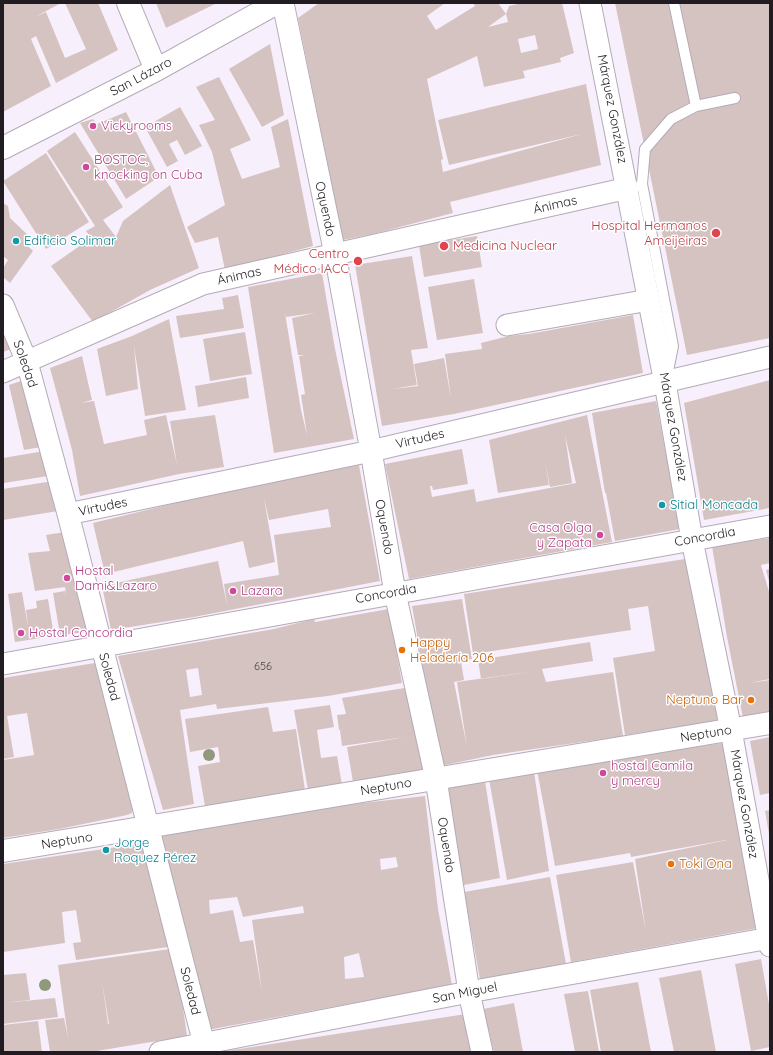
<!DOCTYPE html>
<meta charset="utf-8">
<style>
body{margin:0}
#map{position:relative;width:773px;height:1055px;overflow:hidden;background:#f8effc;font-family:Quicksand,sans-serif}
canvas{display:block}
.frame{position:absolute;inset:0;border:4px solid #201c21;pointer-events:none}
</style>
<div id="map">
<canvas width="773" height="1055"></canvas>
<div class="frame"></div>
</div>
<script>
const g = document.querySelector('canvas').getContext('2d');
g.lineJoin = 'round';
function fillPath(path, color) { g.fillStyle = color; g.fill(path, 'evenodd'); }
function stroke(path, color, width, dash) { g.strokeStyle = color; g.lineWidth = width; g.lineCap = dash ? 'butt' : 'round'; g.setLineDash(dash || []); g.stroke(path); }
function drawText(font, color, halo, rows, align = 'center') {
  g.font = font + ' Quicksand,sans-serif'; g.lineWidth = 3; g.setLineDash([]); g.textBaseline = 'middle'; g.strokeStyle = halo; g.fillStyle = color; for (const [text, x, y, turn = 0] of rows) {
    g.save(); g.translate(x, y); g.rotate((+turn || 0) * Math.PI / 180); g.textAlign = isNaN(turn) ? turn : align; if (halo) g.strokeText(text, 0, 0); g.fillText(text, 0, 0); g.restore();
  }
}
fillPath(new Path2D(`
 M3,3h58l-26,14 11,-5 19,46 21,-9 -21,-46h33l20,47 -62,33 -20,-47 -5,3 20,47 -48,26z
 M156,3h61l-51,25z
 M319,3h126l-18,13 9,14 39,-24 -2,-3h25l8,11 3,-8 13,-3h40l12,50 -14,5 1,4 -38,9 2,7 -41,9 -7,-31 -50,23 16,80 -2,1 2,12 139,-38 -133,31 -11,-45 148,-36 15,81 -151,37 3,11 -76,20 -34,7 -45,-222zM506,14l2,8 -20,5zM535,35l3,14 -17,4 -3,-14z
 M615,3h155v335l-83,17z
 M270,44l14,71 -22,12 -33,-58z
 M219,77l32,63 -21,9 12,30 38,-12 -9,-40 17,-8 25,127 -88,24 -7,-33 -23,6 -8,-16 38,-22 -13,-53 -13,-27 16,-5 -19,-33z
 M180,107l22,39 -17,9 -8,-15 -8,4 9,17 -11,6 -22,-40z
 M126,112l33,65 -33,22 -46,-76 13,-4 4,5z
 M75,132l48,75 -20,13 13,17 7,-16 47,-36 29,83 -49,22 -57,32 -42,-56 40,-28 -5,-7 9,-5 -48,-75z
 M46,153l43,69 -43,27 -43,-68z
 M3,203l5,3 2,12 21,20 -5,6 7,7 -23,32 -7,-6v-9l5,-8 -5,-4z
 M477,236l5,31 -58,10 -5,-32z
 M412,256l16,92 -17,2 6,35 -25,4 26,-3 -4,-22 30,-6 7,41 -6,-45 37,-5 -1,-6 28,-7 20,-2 104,-19 10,58 -189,41 -72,12 -27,-161z
 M322,273l13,76 19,90 -80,14 -26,-166zM285,313l1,4 29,-4 -23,5 6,37h7l-6,1 6,38 -4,1 6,40 -6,-25z
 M474,279l9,54 -46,7 -9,-53z
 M238,295l6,33 -64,10 -4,-22 48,-7 -2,-11z
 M169,319l17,91 -41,6 -11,-70 4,43 -32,7 -9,-47 35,-13z
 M3,332l8,17 -8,3z
 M245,332l7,42 -42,7 -7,-42z
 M82,356l10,44 -11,3 13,-2 10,43 43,-9 -3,-15 22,-5 11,50 -7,-44 45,-6 9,52 -45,7 -99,22 -8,-46 -22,-82z
 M246,377l3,21 -51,9 -3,-21z
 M27,379l14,68 -17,3 -15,-65z
 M770,380v128l-66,12 -20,-117z
 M656,401l24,128 -65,12 -9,-48h-1l-13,-80z
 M587,415l25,127 -203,37 -24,-115 77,-15 6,35 -35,6 -1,-4h-2l2,11 42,-8 3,18 -1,-5 100,-19 -11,-48 7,48 -22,4 -5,-26 4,24 -51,8 -9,-53z
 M44,451l4,25 -44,7 -1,-25z
 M359,465l21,116 -186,36 -83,13 -9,-44 116,-25 9,44 -3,-21 55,-9 -5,-40 57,-8 -3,-18 -59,11 -5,-22 11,64 -26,6 -6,-27 -138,33 -12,-51 140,-34z
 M53,481l5,30 -55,9v-31z
 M65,532l23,100 -28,3 -7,-42 12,-2 1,6 -1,-10 -30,4 -7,-38 22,-2 -4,-16z
 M770,538v25l-9,2 9,30v84l-21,4 21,-3v34l-27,4 -16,-81 -15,-91z
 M685,559l8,41 11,43 14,78 -93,14 -12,-77 42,-7 -7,-45 -20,3 3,21 -158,24 -9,-60z
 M770,569v16l-4,-15z
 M22,592l6,35 -2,-17 11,-2 -1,-7 12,-2 6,37 -39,6 -7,-48z
 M462,599l10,60 -11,2 3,19 -10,2 13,65 -10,-65 78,-11 -54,8 -3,-19 112,-18 3,19 -51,8 4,13 67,-10 10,64 -130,19 -53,11 -28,-160z
 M389,609l13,74 -74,13 -111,13 -1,-5 -36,6 14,94 -31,6 -45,-154 156,-27 40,-10 1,3zM198,668l4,27 -12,2 -4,-27z
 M95,663l23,79 15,66 -1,5 -5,2 -68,14 -56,9v-78l31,-5 -7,-42 -20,3 7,41 -11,2v-81z
 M411,687l18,82 -76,13 -6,-35 58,-10 -63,9 -2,-16 5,-1 -6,1 -2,-15 9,-1 -4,-16z
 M330,705l4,22 -17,3 4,28 16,-2 5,29 -34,5 -14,-80z
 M268,707l5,25 23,-3 9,61 -100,16 -7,-40 22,-4 -2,-15 -28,5 -5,-33z
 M770,737v56l-10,2 -10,-54z
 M723,743l17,94 18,91 -187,34 -15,-87 77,-13 13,70 -11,-73 97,-20 -101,18 -1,-4 -75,13 -18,-96z
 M534,772l15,99 -42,9 -18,-101z
 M485,781l15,97 -36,7 -18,-98z
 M425,796l13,113 14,76 -245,45 -46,-195 166,-28zM396,857l2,10 -17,3 -1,-11zM237,897l6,20 60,-11 1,7 -52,7 10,72 -9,-52 -13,2 -7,-32 -23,4 -1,-14zM359,953l5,24 -19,2 -1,-22z
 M770,810v24h-1l-4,-23z
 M144,843l11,54 13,50 -92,13 -3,-17 8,-1 -5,-32 -14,2 3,31 -62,9v-88z
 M550,877l16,87 -86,15 -16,-87z
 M170,949l12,52 5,35 -96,16h-41l-5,-32 19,-2 4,20 -10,-73zM102,981l5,31 2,12h-1z
 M761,959l9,51v37l-19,4 -16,-87z
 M701,970l15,82h-42l-15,-74z
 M26,973l4,27 -27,3v-28z
 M638,982l13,70h-50l-11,-62z
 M588,991l11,61h-24l-11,-58z
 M55,998l3,19 -55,7v-21z
 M514,1003l9,49h-29l-11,-43z
 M466,1014l7,38h-247v-1z
 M38,1021l4,31h-39v-27z`), '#d5c3c1');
const lane = new Path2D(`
 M674,3l22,103
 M668,371l5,-25 -31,-162 3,-35 26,-30 25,-13 39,-8`);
const street = new Path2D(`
 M283,3l52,251 36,197 24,142 41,186 33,213 13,60
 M590,3l75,380 27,157 39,190 39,216
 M3,305l24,57 41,152 138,538
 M507,325l142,-25
 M3,372l200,-88 425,-96
 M68,514l303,-63 399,-94
 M3,664l767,-138
 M160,1052l309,-60 301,-54`);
const secondary = new Path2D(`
 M128,3l28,67
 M3,148l153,-78 121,-67
 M3,851l767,-128`);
stroke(lane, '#b4abb7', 12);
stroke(street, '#b4abb7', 23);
stroke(secondary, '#b4abb7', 24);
stroke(lane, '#fff', 10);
stroke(street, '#fff', 21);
stroke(secondary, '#fff', 22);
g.fillStyle = '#91997d';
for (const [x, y] of [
 [209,755],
 [45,985]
]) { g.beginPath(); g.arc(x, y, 6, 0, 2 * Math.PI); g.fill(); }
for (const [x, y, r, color] of [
 [93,126,4,"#d1479c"],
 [86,167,4,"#d1479c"],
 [716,233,5,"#e0444e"],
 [16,241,4,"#0f9aa8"],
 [444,246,5,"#e0444e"],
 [358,261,5,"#e0444e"],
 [662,505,4,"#0f9aa8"],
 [600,535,4,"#d1479c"],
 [67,578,4,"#d1479c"],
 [233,591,4,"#d1479c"],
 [21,633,4,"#d1479c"],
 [402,650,4,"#e8710a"],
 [751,700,4,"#e8710a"],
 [603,773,4,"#d1479c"],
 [106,850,4,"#0f9aa8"],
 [671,864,4,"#e8710a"]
]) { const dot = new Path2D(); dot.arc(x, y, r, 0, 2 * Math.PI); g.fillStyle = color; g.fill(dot); stroke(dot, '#fff', 1.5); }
drawText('11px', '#4d4649', null, [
 ["656",263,667]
]);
drawText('13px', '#201c21', '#fff', [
 ["San Lázaro",141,77,-28],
 ["Márquez González",612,109,79],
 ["Ánimas",555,205,-13],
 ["Oquendo",325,209,78],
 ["Ánimas",239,276,-13],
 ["Soledad",25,364,71],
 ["Márquez González",673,427,80],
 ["Virtudes",420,439,-13],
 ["Virtudes",103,507,-12],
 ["Oquendo",384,527,80],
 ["Concordia",705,537,-10],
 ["Concordia",386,594,-10],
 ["Soledad",109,677,75],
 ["Neptuno",706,734,-9],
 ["Neptuno",386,787,-10],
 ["Márquez González",744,804,80],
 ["Neptuno",67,841,-9],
 ["Oquendo",446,845,81],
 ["Soledad",190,991,76],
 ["San Miguel",465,993,-11]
]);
drawText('13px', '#b23c85', '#fff', [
 ["Vickyrooms",101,126],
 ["BOSTOC,",94,160],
 ["knocking on Cuba",94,175],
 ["Casa Olga",592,528,"right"],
 ["y Zapata",592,543,"right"],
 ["Hostal",75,571],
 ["Dami&Lazaro",75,586],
 ["Lazara",241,591],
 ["Hostal Concordia",29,633],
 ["hostal Camila",611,766],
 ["y mercy",611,781]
], 'left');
drawText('13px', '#be3a42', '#fff', [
 ["Hospital Hermanos",707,226],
 ["Ameijeiras",707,241],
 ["Medicina Nuclear",453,246,"left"],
 ["Centro",349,254],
 ["Médico IACC",349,269]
], 'right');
drawText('13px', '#0d838f', '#fff', [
 ["Edificio Solimar",24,241],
 ["Sitial Moncada",670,505],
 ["Jorge",114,843],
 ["Roquez Pérez",114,858]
], 'left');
drawText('13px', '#c56008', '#fff', [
 ["Happy",410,643],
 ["Heladería 206",410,658],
 ["Neptuno Bar",743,700,"right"],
 ["Toki Ona",679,864]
], 'left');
</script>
